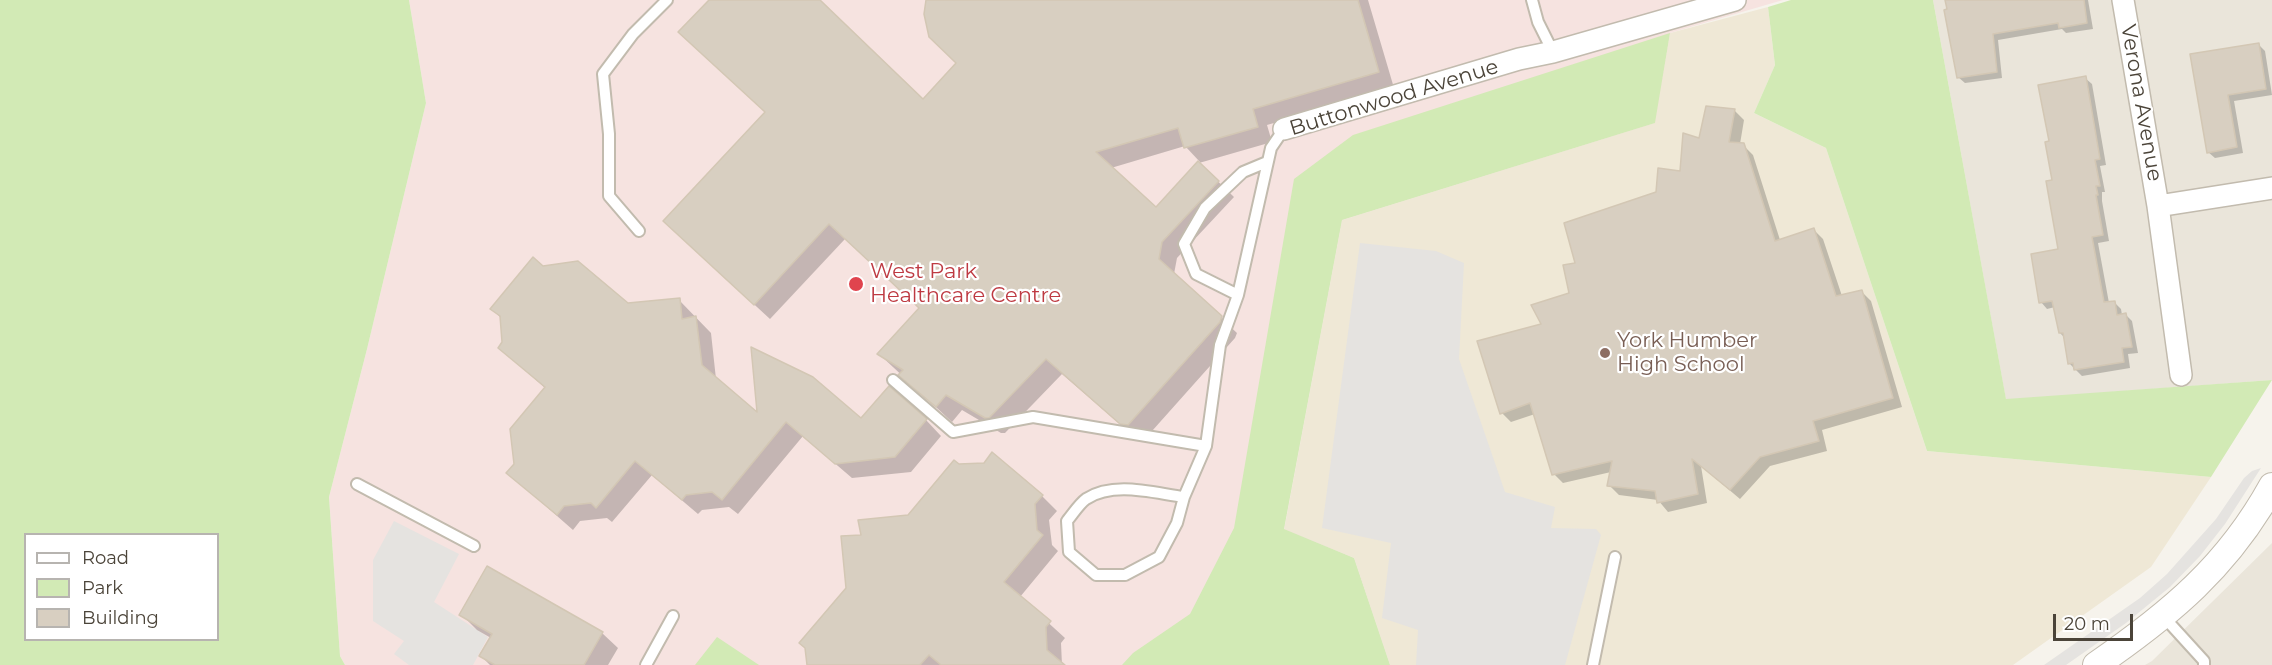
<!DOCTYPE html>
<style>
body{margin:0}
#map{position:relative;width:2272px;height:665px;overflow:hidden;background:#f6f3ec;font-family:Montserrat,sans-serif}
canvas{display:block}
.legend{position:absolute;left:24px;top:533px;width:195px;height:108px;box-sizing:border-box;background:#fff;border:2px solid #b7b4b0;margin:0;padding:8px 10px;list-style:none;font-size:18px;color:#4b4439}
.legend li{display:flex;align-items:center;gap:12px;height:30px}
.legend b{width:30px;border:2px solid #b7b4b0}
.scale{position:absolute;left:2053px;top:614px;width:80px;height:27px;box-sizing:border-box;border:3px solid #4b4439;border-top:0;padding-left:8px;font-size:18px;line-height:21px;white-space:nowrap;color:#4b4439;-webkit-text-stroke:4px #fff;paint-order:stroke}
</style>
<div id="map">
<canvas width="2272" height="665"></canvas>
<ul class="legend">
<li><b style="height:8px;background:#fff"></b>Road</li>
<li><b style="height:16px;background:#d2eab5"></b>Park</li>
<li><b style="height:16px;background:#d8cfc1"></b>Building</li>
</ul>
<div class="scale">20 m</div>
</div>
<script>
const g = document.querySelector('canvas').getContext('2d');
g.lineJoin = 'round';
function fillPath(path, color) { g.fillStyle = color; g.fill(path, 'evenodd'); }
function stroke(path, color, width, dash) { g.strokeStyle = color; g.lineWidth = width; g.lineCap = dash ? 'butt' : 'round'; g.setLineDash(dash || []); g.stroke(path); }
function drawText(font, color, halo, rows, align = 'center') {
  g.font = font + ' Montserrat,sans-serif'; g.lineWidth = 4.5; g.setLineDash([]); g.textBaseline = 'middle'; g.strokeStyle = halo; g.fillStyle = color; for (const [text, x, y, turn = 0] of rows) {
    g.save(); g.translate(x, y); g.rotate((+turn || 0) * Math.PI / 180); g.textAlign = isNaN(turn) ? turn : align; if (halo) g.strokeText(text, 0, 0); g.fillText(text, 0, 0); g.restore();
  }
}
fillPath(new Path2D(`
 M1933,0h339v380l-266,20z
 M2272,543v122h-127l7,-4z`), '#eae5da');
fillPath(new Path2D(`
 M1768,7l7,58 -21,48 72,35 101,303 284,26 -60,90 -138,98h-623l-36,-107 -70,-28 58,-310 312,-97 16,-90z`), '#efe8d6');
fillPath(new Path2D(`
 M409,0h1374l-113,33 -15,90 -313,97 -58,309 70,29 36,107h-1045l-5,-9 -11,-159 38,-148 59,-246z`), '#f6e3e0');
fillPath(new Path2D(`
 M0,0h409l17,103 -59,246 -38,148 11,159 5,9h-345zM26,534h192v106h-192z
 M1791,0h142l73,399 266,-19 -61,97 -284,-26 -101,-303 -72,-35 21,-48 -7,-58z
 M1670,33l-15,90 -313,97 -58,309 70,29 36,107h-268l11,-12 57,-39 44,-86 60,-349 59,-44z
 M717,637l42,28h-64z`), '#d2eab5');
fillPath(new Path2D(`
 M1360,243l76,8 28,12 -5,96 46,133 50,15 -4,21 45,1 5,6 -36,130h-149l2,-35 -36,-12 9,-75 -69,-15z
 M2261,468l-36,56 -25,32 -30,31 -44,36 -60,42h-22l96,-67 27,-24 49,-55 28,-41 8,-7z
 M394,521l65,33 -25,48 54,35 -15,28h-64l-15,-11 10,-13 -31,-20v-61z`), '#e5e3e0');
fillPath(new Path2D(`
 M711,0h107l105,101 35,-37 -30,-64h440l26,88 -127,37 5,17 -73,21 35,34 -57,61 -3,16 63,59 -2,5 -91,102 -7,-1 -75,-65 -57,59h-4l-39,-23 -10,12 -73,-68 42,-45 -76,-70 -75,80 -89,-82 85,-124zM1185,146l15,16 -44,47 -45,-41z
 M1947,0h141l5,29 -27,4 -4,-4 -64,11 4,38 -37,5 -7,-6z
 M2259,45l6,6 7,44 -38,6 9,52 -28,5 -7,-6 -16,-97z
 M2085,78l7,6 14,81 -6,1 5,26h-3v9l7,40 -11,2 11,60 5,-1 7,7 1,6h4l6,6 6,32 -10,1 2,14 -48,8 -13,-13 -4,-25 -5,-5 -5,-26 -8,2 -6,-7 19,-51 -10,-109z
 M1735,111l9,9 -4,24 3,1 10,10 27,85 34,-10 9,9 19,57 20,-4 9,9 31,106 -80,23 5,21 -57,15 -30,33 -39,-33 6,37 -39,9 -10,-12 -39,-5 -10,-10 2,-13 -48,11 -9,-9 -19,-60 -24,8 -9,-9 41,-88 28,-31 6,-29 105,-92 18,-33z
 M543,267l85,38 51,-5 32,33 5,46 43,36 102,5h65l15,16 -30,36 -59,6 -49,-42 -65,78 -9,-7 -27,3 -4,4 -46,-39 -40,47 -5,-4 -27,3 -7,9 -65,-57 7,-9 30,-76 -45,-40 4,-5 -3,-25 -9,-9z
 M958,466l84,30 15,15 -8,9 3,25 6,6 -38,46 45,41 -4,5 1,22h-253l38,-77 16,-52 45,-20z
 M461,614l141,19 16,15 -10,17h-118l-9,-9 10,-18 -14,-8z`), '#0003');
const building = new Path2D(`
 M709,0h111l103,99 33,-36 -27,-26 -5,-23 2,-14h432l21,72 -126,37 5,18 -74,21 -6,-20 -82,24 60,55 42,-46 21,20 -57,61 -3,17 63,57 -2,6 -92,103 -8,-1 -74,-65 -57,59h-4l-39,-23 -10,12 -38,-32 5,-5 -26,-16 42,-46 -90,-84 -75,81 -91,-84 102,-109 -87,-80z
 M1945,0h139l3,23 -28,5 -1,-5 -65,11 4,38 -40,6 -13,-68 3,-1z
 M2259,43l7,46 -38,6 9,52 -30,6 -17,-99z
 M2086,76l14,83 -5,1 5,26h-4l2,9h-2l7,40 -11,2 12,65 11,-1 2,14 9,-2 6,34 -10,1 2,14 -50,8 -1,-7 -5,1 -5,-31h-4l-7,-32 -13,2 -8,-49 27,-5 -12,-68 6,-1 -7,-38 4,-1 -11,-56z
 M1706,106l29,3 -6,33 15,1 31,98 39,-13 22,68 26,-6 31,108 -80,23 6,20 -59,16 -30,33 -38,-31 6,35 -41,9 -2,-12 -48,-5 5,-25 -60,14 -22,-72 -30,11 -23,-73 64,-17 -10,-19 38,-12 -6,-28 12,-2 -11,-40 92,-31 2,-24 22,3 3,-38 16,5z
 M533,257l10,9 35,-5 50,42 52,-5 2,21 14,-3 6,49 55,47 -6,-65 62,30 48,41 28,-32 38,33 -32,38 -60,7 -49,-42 -64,78 -10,-8 -26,3 -4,5 -47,-39 -39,47 -5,-5 -27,3 -7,9 -51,-42 8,-9 -4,-35 35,-42 -47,-39 4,-6 -2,-26 -10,-7z
 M992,452l51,43 -8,9 2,26 6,5 -39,47 47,39 -5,6 1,23 18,15h-124l-12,-10 -9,10h-113l-2,-17 -6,-5 47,-55 -5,-52 20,-1 -3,-15 50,-5 46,-55 5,4 25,-1z
 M487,566l116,66 -19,33h-89l-16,-9 13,-22 -33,-19z`);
fillPath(building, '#d8cfc1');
stroke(building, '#d3c7b4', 1.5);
const service = new Path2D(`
 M1532,0l6,22 15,30
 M639,231l-30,-35v-62l-6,-60 30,-40 34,-34
 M1238,295l-42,-21 -12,-30 21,-36 38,-36 24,-10
 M893,380l60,52 80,-15 173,29
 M357,484l117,62
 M1184,497c-31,-4 -70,-16 -98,2 -7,5 -13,15 -19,22l2,31 27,23h29l34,-18 18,-34 7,-26 22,-51 14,-101 18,-50 33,-147 13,-19
 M2163,616l41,45v4
 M646,665l27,-49
 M1593,665l22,-108`);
const minor = new Path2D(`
 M2123,0l35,206 23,169
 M1284,129l235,-70 34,-7 182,-52
 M2158,206l114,-18`);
const tertiary = new Path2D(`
 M2096,665c74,-51 132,-99 176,-179`);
stroke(service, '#c2bbae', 14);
stroke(minor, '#c2bbae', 24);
stroke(tertiary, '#c2bbae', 28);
stroke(service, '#fff', 10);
stroke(minor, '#fff', 21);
stroke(tertiary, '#fff', 26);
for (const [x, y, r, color] of [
 [856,284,8,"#e0444e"],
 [1605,353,6,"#8d6e63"]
]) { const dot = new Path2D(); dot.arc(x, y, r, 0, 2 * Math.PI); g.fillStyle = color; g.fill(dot); stroke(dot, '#fff', 2); }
drawText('21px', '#4b4439', '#fff', [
 ["Buttonwood Avenue",1394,98,-17],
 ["Verona Avenue",2141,103,80]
]);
drawText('21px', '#be3a42', '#fff', [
 ["West Park",870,272],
 ["Healthcare Centre",870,296]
], 'left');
drawText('21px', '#785e54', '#fff', [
 ["York Humber",1617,341],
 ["High School",1617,365]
], 'left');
</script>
